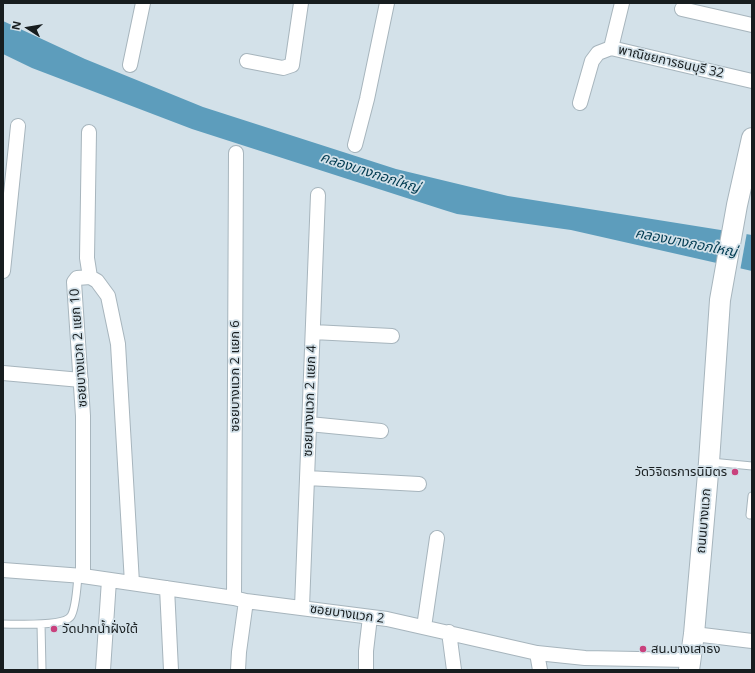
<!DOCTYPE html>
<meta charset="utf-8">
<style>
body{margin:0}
#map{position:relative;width:755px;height:673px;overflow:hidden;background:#d3e1e9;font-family:"Open Sans",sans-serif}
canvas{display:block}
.frame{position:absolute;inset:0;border:4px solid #171d1f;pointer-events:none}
.north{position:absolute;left:8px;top:8px;width:40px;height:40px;-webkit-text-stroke:3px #d3e1e9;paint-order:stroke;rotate:282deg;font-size:11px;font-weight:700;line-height:16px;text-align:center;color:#171d1f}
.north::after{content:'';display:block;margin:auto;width:14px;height:18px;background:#171d1f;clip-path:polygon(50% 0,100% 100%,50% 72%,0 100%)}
</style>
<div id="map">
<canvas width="755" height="673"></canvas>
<div class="frame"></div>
<div class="north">N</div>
</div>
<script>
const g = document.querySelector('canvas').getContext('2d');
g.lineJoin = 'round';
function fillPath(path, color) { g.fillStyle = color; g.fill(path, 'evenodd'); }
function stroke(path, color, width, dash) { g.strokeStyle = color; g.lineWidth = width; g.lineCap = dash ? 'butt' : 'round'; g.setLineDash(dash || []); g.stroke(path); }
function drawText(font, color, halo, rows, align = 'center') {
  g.font = font + ' "Open Sans","Noto Sans Thai",sans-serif'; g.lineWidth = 3.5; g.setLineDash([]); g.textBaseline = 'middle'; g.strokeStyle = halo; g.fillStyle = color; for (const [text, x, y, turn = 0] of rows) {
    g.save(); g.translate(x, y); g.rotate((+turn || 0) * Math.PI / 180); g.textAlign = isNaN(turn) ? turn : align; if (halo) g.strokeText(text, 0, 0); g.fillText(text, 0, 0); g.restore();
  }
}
fillPath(new Path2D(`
 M3,21l82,38 118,48 193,62 112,27 244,39v36l-181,-41 -114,-16 -13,-4 -252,-81 -160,-61 -29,-14z`), '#5d9dbc');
fillPath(new Path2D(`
 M723,228l24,4 -7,39 -24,-6z`), '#d3e1e9');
const lane = new Path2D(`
 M711,462l41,4
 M750,515l2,-19
 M3,624c13,0 61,3 68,-8 5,-8 6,-30 7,-40
 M41,624l1,46`);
const street = new Path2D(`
 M622,3l-11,45 141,33
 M682,9l70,16
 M247,61l36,7 9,-3 9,-62
 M130,65l13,-62
 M580,103l12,-42 6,-8 13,-5
 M355,145l12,-46 20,-96
 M3,271l15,-145
 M90,277l7,4 11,15 10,48 14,239
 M313,332l79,4
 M3,373l78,7
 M309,424l72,7
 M307,478l112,6
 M3,570l80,6 151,22 12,3 141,18 150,34 48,5 105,2
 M83,576v-160l-9,-134 3,-4 13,-1 -3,-19 2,-126
 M167,588l4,82
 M234,598l2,-445
 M302,607l16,-412
 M424,627l13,-89
 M449,632l5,38
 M694,634l58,7
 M537,653l3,17
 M103,670l6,-90
 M238,670l1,-18 7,-51
 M366,670v-19l4,-34`);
const secondary = new Path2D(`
 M689,670l5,-36 15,-172 11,-162 17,-95 15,-67`);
stroke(lane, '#a7b5bd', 9);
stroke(street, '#a7b5bd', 16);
stroke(secondary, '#a7b5bd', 22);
stroke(lane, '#fff', 7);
stroke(street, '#fff', 14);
stroke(secondary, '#fff', 20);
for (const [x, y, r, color] of [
 [735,472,4,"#c9417d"],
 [54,629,4,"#c9417d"],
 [643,649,4,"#c9417d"]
]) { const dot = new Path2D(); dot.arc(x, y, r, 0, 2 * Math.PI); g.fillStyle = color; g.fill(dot); stroke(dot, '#d3e1e9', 1.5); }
drawText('13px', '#171d1f', '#d3e1e9', [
 ["พาณิชยการธนบุรี 32",671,62,13],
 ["ซอยบางแวก 2 แยก 10",79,348,-94],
 ["ซอยบางแวก 2 แยก 6",235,376,-90],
 ["ซอยบางแวก 2 แยก 4",310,401,-88],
 ["ถนนบางแวก",704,521,-85],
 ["ซอยบางแวก 2",347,614,8]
]);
drawText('13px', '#171d1f', '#d3e1e9', [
 ["วัดวิจิตรการนิมิตร",727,472,"right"],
 ["วัดปากน้ำฝั่งใต้",62,629],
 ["สน.บางเสาธง",651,649]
], 'left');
drawText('italic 14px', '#013b51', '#d3e1e9', [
 ["คลองบางกอกใหญ่",370,173,18],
 ["คลองบางกอกใหญ่",686,243,11]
]);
</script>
